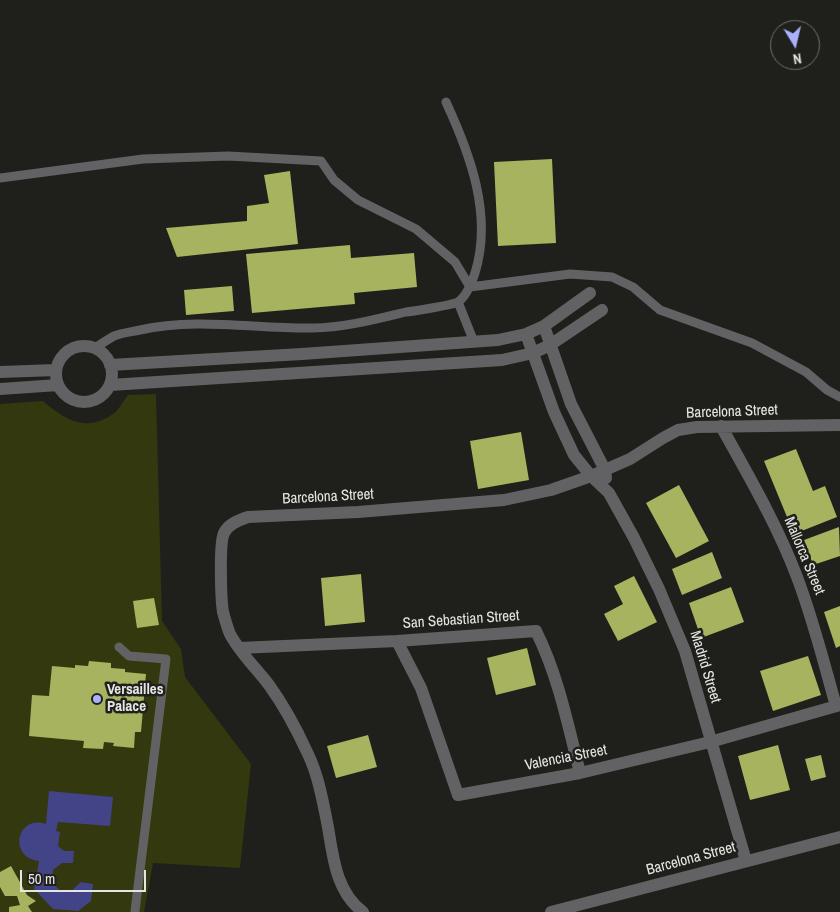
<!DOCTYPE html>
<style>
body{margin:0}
#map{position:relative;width:840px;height:912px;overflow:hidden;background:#1f201b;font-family:"Archivo Narrow",sans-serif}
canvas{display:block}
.north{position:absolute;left:770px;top:20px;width:50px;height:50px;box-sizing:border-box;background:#1f201b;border:1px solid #6e6f6b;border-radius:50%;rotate:171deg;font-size:14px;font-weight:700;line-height:20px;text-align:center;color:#e5e6e3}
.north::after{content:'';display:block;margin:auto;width:18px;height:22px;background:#a9b0fc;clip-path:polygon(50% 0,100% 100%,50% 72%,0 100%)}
.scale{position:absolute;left:20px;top:870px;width:126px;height:22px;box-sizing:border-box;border:2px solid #e5e6e3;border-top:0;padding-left:6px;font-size:15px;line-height:18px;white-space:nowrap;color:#e5e6e3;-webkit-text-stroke:4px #1f201b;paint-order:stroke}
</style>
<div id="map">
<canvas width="840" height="912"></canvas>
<div class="north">N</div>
<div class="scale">50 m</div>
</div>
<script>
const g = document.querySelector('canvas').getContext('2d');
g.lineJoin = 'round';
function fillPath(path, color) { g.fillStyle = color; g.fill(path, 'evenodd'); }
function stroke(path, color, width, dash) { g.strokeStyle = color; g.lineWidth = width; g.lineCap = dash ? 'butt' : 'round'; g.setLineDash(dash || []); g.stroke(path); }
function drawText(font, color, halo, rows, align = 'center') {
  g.font = font + ' "Archivo Narrow",sans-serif'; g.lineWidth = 5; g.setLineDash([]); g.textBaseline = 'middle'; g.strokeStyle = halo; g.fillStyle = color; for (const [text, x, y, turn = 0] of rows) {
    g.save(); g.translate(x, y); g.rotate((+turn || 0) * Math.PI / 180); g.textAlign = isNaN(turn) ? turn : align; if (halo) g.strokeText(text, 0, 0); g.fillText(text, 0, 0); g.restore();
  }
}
fillPath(new Path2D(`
 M156,394l6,227 19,28 4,28 66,87 -11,104 -87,-5 -9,49h-144v-508l43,-3c22,19 43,32 70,13 6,-4 10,-13 15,-19z`), '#33380e');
fillPath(new Path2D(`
 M49,791l64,6 -3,29 -52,-4 -2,9 4,1 -2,14 6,5h10l-1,12h-11l-9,7 -1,12 8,9h11l10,-9 12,2 -2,17 -13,10 -25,-2 -19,-20 5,-28c-31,-3 -23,-47 7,-37z`), '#424487');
fillPath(new Path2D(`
 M552,159l4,84 -58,3 -4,-84z
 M290,171l8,73 -121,13 -11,-29 81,-7v-15l22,-3 -5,-28z
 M350,245l1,13 63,-5 3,34 -63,6 1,11 -103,9 -6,-59z
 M232,286l2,25 -48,4 -2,-25z
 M521,432l8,48 -51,9 -8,-48z
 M796,449l17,42 12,-5 12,31 -43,17 -30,-73z
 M679,485l30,56 -33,17 -30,-55z
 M839,527l1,29 -27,9 -9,-25z
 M712,552l10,26 -40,17 -10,-26z
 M361,574l4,48 -40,4 -4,-48z
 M634,576l23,46 -39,19 -14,-27 19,-10 -9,-18z
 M731,587l13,35 -43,16 -12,-35z
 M154,598l5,27 -22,3 -4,-27z
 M840,606v40l-4,2 -12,-36z
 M527,648l9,37 -40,10 -9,-37z
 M808,656l13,39 -48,16 -13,-40z
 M89,661l22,2v5l14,1v3l21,2 -5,58h-6l-1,16 -21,-2 1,-3 -10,-1 -1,7 -20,-1 1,-7 -55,-5 3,-41 17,1 3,-30 23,2v-3l13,1z
 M368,735l9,32 -41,11 -9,-32z
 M778,745l12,45 -40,10 -12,-44z
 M821,755l5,22 -15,4 -6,-22z
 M11,866l16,29 9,6 -8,5 4,6h-23v-5l11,-2 -3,-9h-12l-5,-9v-15z`), '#a7b35e');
stroke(new Path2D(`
 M0,178l143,-19 85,-3 93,5 13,19 24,20 58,29 39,33 15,25
 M470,287l100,-13 42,3 21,10 27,23 92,33 54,29 21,18 13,7
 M458,302l16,40
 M95,348c6,-4 12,-8 19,-12 8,-3 17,-4 26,-6 57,-13 115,-1 173,-2 30,0 64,-9 93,-16 9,-1 46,-7 52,-10 9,-6 14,-20 17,-29 18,-58 -5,-119 -29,-171
 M119,647l10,9 37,3 -31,252`), '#626264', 9);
stroke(new Path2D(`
 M544,326l27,78 34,66 1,8
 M526,334l28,78 20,43 17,21 18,17 25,45 25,51 26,62 61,210
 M56 374a28 28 0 1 1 56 0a28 28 0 1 1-56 0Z
 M110,365l192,-11 196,-14 28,-6 18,-8 46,-33
 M0,372l56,-2
 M110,385l392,-25 31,-7 17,-8 52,-35
 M0,389l58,-4
 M721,426c27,49 56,98 76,151 16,42 27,86 39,129
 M397,641l24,47 37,107 122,-22 130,-31 130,-37
 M239,648l158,-7 139,-10c22,44 32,94 44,142
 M363,912c-27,-20 -30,-55 -35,-85 -5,-24 -9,-50 -20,-73 -11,-24 -23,-47 -39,-69 -13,-17 -29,-32 -39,-51 -3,-7 -5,-15 -7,-22 -2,-12 -4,-69 1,-79 4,-9 15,-13 24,-16l110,-5 146,-12 47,-10 40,-14 39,-17 33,-21 15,-8 19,-3 143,-2
 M551,912l289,-75`), '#626264', 12);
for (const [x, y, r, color] of [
 [97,699,5,"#a9b0fc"]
]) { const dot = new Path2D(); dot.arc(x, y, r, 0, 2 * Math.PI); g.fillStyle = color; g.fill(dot); stroke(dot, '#1f201b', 2); }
drawText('15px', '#e5e6e3', '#1f201b', [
 ["Barcelona Street",732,412,-2],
 ["Barcelona Street",328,497,-3],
 ["Mallorca Street",804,556,67],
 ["San Sebastian Street",461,620,-4],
 ["Madrid Street",705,667,73],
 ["Valencia Street",566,758,-11],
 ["Barcelona Street",691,859,-15]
]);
drawText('bold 15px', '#e5e6e3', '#1f201b', [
 ["Versailles",107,690],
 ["Palace",107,707]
], 'left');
</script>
